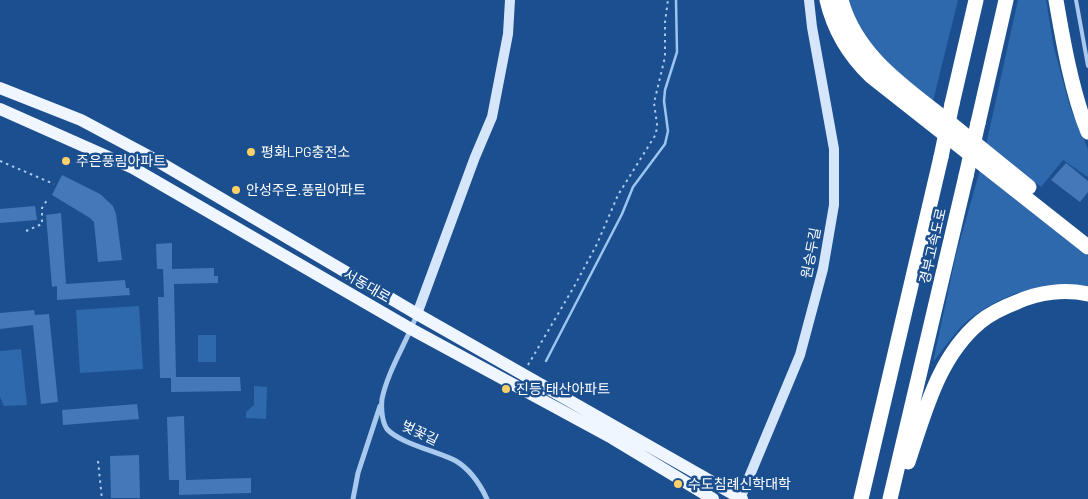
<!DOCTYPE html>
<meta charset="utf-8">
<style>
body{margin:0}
canvas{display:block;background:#1b4f8f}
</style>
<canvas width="1088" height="499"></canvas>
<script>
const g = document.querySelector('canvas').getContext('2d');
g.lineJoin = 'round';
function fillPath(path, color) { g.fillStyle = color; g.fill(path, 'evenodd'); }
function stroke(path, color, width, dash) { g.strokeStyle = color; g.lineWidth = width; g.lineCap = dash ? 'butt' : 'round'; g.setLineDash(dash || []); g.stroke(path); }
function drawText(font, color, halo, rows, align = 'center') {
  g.font = font + ' Barlow,"Noto Sans KR",sans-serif'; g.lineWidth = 5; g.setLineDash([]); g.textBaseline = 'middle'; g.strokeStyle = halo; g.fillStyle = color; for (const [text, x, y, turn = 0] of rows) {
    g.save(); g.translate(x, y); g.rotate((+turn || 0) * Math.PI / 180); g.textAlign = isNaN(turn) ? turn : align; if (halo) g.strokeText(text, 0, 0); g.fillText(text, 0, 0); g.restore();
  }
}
fillPath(new Path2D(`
 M848,0h110l-25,101 -58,-48 -16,-23z
 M1018,0h28l8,48 16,59 18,42v28l-25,-17 -22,27 -55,-42z
 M980,170l108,86v30c-45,-4 -80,5 -117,32 -15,11 -26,30 -38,44l23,-107z
 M139,306l4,63 -63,4 -4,-63z
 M198,335h18v27h-18z
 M21,349l6,56 -23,1 -4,-9v-46z
 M254,386l13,1 -1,32 -20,-1v-6l8,-7z`), '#2e69ad');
stroke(new Path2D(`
 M546,361l76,-147 11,-27 32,-43 3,-13 -4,-30 1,-11 12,-38 -1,-52`), '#9cc4f0', 2.5);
fillPath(new Path2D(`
 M1066,163l22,18v11l-8,10 -29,-22z
 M62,175l38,19 13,12 3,8 6,46 -24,2 -4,-40 -4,-4 -38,-23z
 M35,206l2,14 -37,3v-14z
 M61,213l5,71 59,-4 1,8h3l1,7 -73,5v-14l-5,1 -6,-72z
 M172,243v26l42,-1v8h4v7l-44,1 2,93h64l1,14 -70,1v-14h-11l-2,-81h6l-1,-28h-6l-1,-25z
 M34,310l1,5 14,-1 9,88 -17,2 -8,-79 -33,4v-16z
 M137,404l2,15 -76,6 -1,-15z
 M184,416l2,64 65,-2v15l-72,2v-15h-10l-2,-63z
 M139,455l1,43h-29l-1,-42z`), '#4478b7');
stroke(new Path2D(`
 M0,161l54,23
 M26,231l16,-7v-16l5,-8
 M528,365l47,-80 22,-41 21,-49 38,-61 1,-10 -3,-21 11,-46v-35l3,-22
 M98,461l4,38`), '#a9c9ee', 2, [2.5, 4]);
stroke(new Path2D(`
 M1076,0l12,66`), '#a9c9ee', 4);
stroke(new Path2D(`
 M417,314c-10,28 -29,56 -35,85 -1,9 0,23 5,30 12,14 52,23 69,32 15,9 24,23 31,38
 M353,499l5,-26 22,-67`), '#a9c9ee', 5);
stroke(new Path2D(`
 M417,314l58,-157 17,-40 16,-83 2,-34
 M740,499l60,-144 23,-86 11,-64v-56l-22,-122 -3,-27`), '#d6e6fa', 10);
stroke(new Path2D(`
 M0,88l81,32 73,39 263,155 325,185
 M0,109l133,59 278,161 201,109 101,61`), '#f0f6ff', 12);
stroke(new Path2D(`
 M827,0c7,30 22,55 44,76l217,171
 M841,0c15,55 62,86 104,119 28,23 56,45 84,68
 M1056,0c7,41 16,93 32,132
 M952,104l24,-104
 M978,123l28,-123
 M908,462c17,-50 30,-105 72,-140 11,-9 24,-15 37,-20 22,-10 48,-13 71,-8
 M861,499l80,-342
 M890,499l76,-323`), '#fff', 15);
stroke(new Path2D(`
 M941,157l11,-53
 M966,176l12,-53`), '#fff', 15);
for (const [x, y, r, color] of [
 [251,152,5,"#ffd166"],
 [66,161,5,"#ffd166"],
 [236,190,5,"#ffd166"],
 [506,389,5,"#ffd166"],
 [678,484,5,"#ffd166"]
]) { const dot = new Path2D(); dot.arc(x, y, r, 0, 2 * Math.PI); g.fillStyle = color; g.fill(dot); stroke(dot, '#1b4f8f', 2); }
drawText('14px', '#fff', '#1b4f8f', [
 ["평화LPG충전소",261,152],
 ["주은풍림아파트",76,161],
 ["안성주은.풍림아파트",246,190],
 ["진등.태산아파트",516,389],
 ["수도침례신학대학",688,484]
], 'left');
drawText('14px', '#fff', '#1b4f8f', [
 ["경부고속도로",933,246,-77],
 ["원승두길",811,253,-79],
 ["서동대로",367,286,30],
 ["벚꽃길",420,433,25]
]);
</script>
